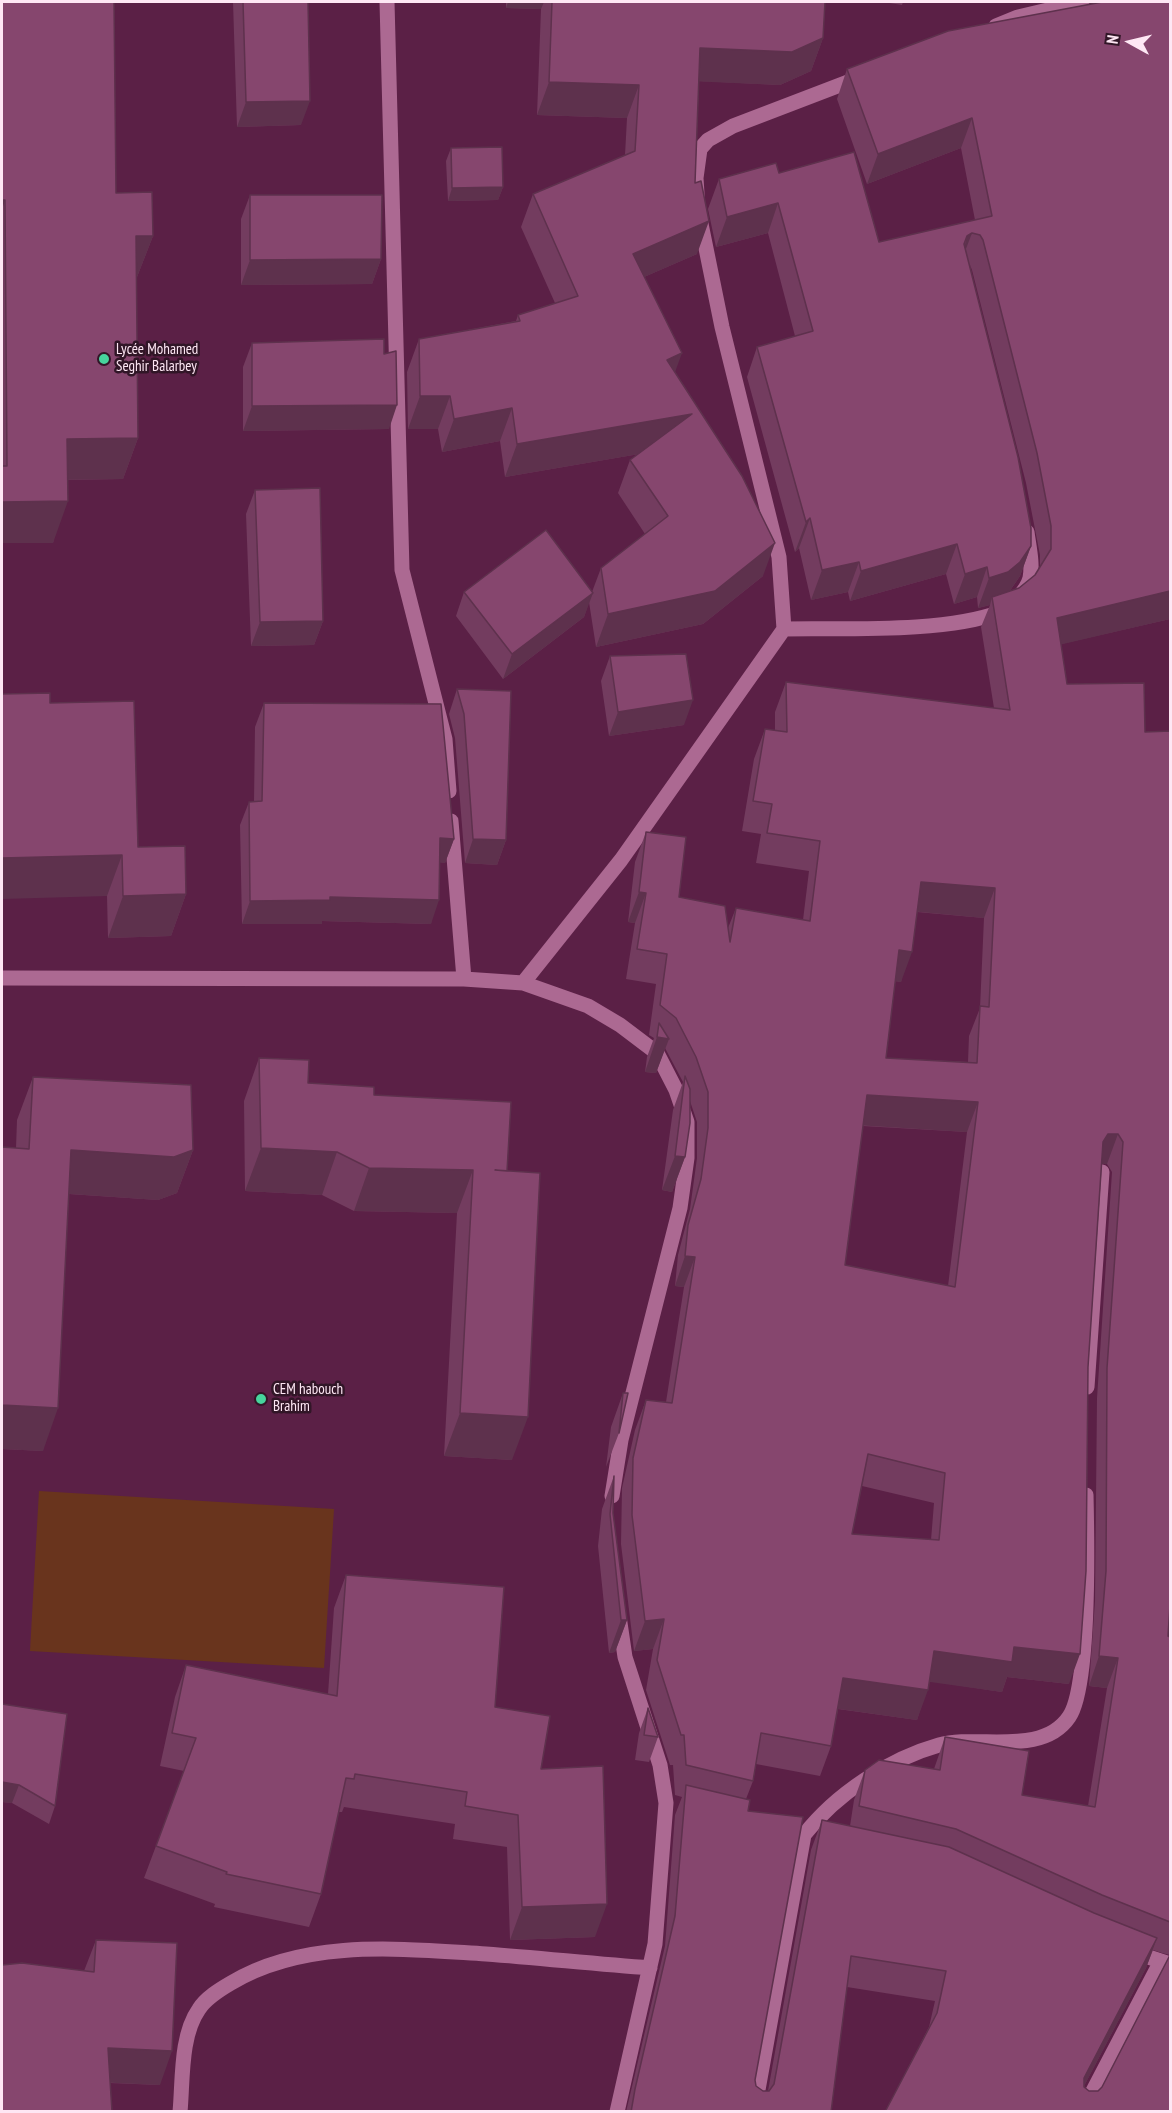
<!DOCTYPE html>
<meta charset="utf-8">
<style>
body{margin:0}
#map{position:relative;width:1172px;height:2113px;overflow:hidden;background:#5b2046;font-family:"PT Sans Narrow",sans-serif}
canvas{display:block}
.frame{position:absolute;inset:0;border:3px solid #fee7f4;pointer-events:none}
.north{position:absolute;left:1100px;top:12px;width:60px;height:60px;-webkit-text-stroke:4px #311627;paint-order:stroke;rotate:278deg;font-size:16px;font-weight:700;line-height:24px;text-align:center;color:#fee7f4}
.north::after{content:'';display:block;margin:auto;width:21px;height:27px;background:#fee7f4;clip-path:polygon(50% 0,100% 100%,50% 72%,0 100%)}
</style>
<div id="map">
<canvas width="1172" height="2113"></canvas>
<div class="frame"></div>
<div class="north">N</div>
</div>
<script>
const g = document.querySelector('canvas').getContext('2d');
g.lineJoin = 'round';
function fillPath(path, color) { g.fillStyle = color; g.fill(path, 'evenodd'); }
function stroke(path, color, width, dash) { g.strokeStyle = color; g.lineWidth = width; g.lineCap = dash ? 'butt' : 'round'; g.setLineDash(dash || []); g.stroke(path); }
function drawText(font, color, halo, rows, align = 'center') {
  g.font = font + ' "PT Sans Narrow",sans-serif'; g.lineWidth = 5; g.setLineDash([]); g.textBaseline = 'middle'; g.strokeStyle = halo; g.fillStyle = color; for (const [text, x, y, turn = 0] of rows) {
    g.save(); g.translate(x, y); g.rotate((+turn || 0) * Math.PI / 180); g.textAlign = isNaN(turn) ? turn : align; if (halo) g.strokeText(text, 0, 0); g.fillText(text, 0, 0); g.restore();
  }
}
fillPath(new Path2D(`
 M39,1491l295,18 -10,159 -294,-17z`), '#69341d');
stroke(new Path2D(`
 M387,2l15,568 43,169 4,52
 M996,26l22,-9 64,-15
 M784,629c60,-1 162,4 216,-17 11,-5 27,-22 30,-34 3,-14 -1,-31 -3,-46
 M451,821l13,158
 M2,978l462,1 59,4 65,23 32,19 37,28 19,37 11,32v36l-7,50 -59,232 -9,56
 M523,983l98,-123 163,-231 -5,-72 -57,-230 -24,-118 -2,-31 4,-29 8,-9 25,-14 128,-49
 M1087,1387l15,-215
 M1130,1951l40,13
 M180,2112c3,-32 0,-76 19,-103 7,-11 20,-19 32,-26 75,-45 171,-34 255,-29 54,4 109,10 164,14
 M617,2112l38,-168 11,-141 -6,-38 -35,-108 -6,-41
 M754,2112l50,-277c32,-41 85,-76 135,-90 39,-11 103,12 130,-28 21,-30 18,-180 17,-222
 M1082,2112l78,-149`), '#ac6992', 15);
fillPath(new Path2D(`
 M2,2l114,191 37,43 -16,41h-1l2,161 -15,41 -55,1 -15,63h-51z
 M233,2h75l-7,123 -64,2z
 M506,2h319l-2,36 -12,33 -31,14 -81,-4 -4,102 2,71 -53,23 31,95 88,204 -60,48 -107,23 -7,-45 -5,15 -81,62 -47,-63 8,-24h128l9,-24 44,-34 -27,-41 12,-33 9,-6 -134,23 -5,-36 -58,11 -4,-23h-30l-1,-57 12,-33 97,-18 2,-6 37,-12 -34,-76 12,-33 92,-39 2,-37 -90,-3 4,-106 -35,-1z
 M883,2h20l-1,3z
 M948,31l222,588 -109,25 6,40 78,48 23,904 2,1v475h-285l44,-85 6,-26 -88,-14 -16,125h-205l39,-166 10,-131 7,-18 -7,-2 -2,-30h-3l-24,-75 7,-41 -19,2 -13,-107 1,-56 13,-58 11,-30 20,2 18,-115 -9,-1 3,-31 12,-46 7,-51v-36l-7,-21 -5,56 -13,35 -10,-2 11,-80 10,-28 -18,-34 -9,25 -11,-1 2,-15 7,-19 -5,-3 7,-51 -30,-5 9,-56 -7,-1 7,-60 11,-30 33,65 49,31 8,-20 67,12 6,-49 -53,-8 5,-29 -19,-3 12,-72 11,-30 10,2v-19l11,-30 208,26 -13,-81 9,-22 -12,3 -1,-11 -23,7 -8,-30 -96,27 -2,-9 -37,8 -12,-52 -4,4 -48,-175 10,-30 38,-11 -27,-103 -52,14 -8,-38 11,-30 60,-6 100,69 96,-22 -14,-72 -94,36 -30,-85 10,-30zM970,265l2,5 54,213 14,72v12l-5,8 -16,13 -10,4 11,-16 11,-30zM917,912l67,6 -4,90 -11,28 -1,26 -82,-4 9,-77 6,1zM863,1126l104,6 -19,154 -103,-21zM1102,1164h5l5,8 -15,226 -2,203 -6,85 18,2 -19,118 -66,-11 -77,-58 -11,32 -69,1 -11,30 -4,26 -28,-6 -11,30 -43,241h-5l-7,-5 -1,-6 -7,-269 -2,-12 7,-18 3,-17 64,12 11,-30 7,-37 79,11 12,-39 73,11 5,-15 62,7 19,-317zM862,1486l72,17 -3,37 -79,-6zM1153,1950l9,3 8,2 -68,132 -4,4h-9l-5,-5 62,-118z
 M451,148l52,39 -5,13 -50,1 -2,-40z
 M250,195l131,64 -9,25 -131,1v-66z
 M252,343l137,86 -146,2v-64z
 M255,490l68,131 -9,24 -63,1 -5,-132z
 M610,656l74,69 -75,11 -8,-55z
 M457,689l49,151 -9,25 -32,-2 -10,-125 -6,-24z
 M50,703l88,144 48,47 -15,42 -63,2 -1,-42z
 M264,703l190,136 -9,24 -5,-1 -9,62 -109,-3v3h-80l-2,-99 9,-23h5l1,-75z
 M259,1058l49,25 66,12 133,76 5,289 -68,-4 13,-243 -103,-2 -32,-16 -77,-4 -1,-90z
 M33,1077l160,73 -16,43 -19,7 -89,-6 -26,257 -41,-2v-302l14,1 1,-28z
 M623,1393l-4,40 -13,34 5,-40z
 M614,1476l-1,37 14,107 -12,32 -6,1 -11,-107 4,-37z
 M346,1575l149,132 46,62 54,168 -85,3 -3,-93 -54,-8 2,-15 -111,-17 -2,5h-3l-18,82 -12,33 -95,-20 1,-3 -71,-26 40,-107 -24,-5 15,-69 11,-32 142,29 6,-86z
 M2,1704l53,102 -6,18 -37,-21 -10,-1z
 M648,1708l10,29 -9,25 -14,-2 4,-27z
 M96,1940l64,145 -50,-2 -26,-112z`), '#733c5f');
fillPath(new Path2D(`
 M508,2h36l-3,7 -35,-1z
 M823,38l-12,33 -31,14 -92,-4 12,-33z
 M549,82l90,3 -12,33 -90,-3z
 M310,101l-9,24 -64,2 9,-25z
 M972,118l-11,30 -94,36 11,-30z
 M503,187l-5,13 -50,1 4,-13z
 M2,200h3l-3,10z
 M778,203l-10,30 -52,14 11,-30z
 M709,221l-12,33 -76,33 12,-33z
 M972,233l-11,29 6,-26z
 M136,236h17l-16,41h-16z
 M381,259l-9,25 -131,1 9,-25z
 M682,353l-12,33 -3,-26z
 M420,396h30l-12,33h-30z
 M397,405l-8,24 -146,2 9,-25z
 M512,408l-12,33 -58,11 12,-33z
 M692,414l-12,33 -175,30 12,-33z
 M138,438l-15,41 -71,1 15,-41z
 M68,501l-15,42h-51v-41z
 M810,518l-11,30 -4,4 11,-30z
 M775,543l-12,33 -60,48 -107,23 12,-33z
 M957,544l-11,30 -96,27 11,-30z
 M1031,546l-11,30 -11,16 -17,5 -2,8 -12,3 11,-30z
 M859,562l-11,30 -37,8 11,-30z
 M987,567l-10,30 -23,7 11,-30z
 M1170,591v28l-124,29 11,-30z
 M593,593l-9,24 -81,62 9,-25z
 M323,621l-9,24 -63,1 9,-24z
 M693,700l-9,25 -75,11 9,-24z
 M440,838l14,1 -9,24 -13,-1z
 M473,839l33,1 -9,25 -32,-2z
 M122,855l-15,41 -105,3v-41z
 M921,882l74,6 -11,30 -74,-7z
 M639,892l7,1 -11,30 -7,-1z
 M186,894l-15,42 -63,2 15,-42z
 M330,897l109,3 -8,24 -109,-3v3h-80l8,-23z
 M899,950l13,2 -11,30 -13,-2z
 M657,1037l12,2 -13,34 -11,-1z
 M867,1095l111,7 -11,30 -111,-7z
 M1108,1134h10l-11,30h-10l6,-22z
 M261,1148l76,4 -15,43 -77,-4z
 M71,1150h122l-16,43 -19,7 -102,-7z
 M675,1156l10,1 -13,35 -10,-2z
 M369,1168l104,2 -16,43 -103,-2z
 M685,1256l10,1 -11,30 -9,-1z
 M2,1405l56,3 -15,43 -41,-2z
 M460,1413l68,4 -16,43 -68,-4z
 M664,1619l-11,30 -19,2 11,-30z
 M621,1620h6l-12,32 -6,1z
 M1014,1647l66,7 -11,30 -62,-7 -5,15 -79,-11 11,-30z
 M1099,1656l19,2 -11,30 -18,-2z
 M843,1678l85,12 -11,30 -85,-12z
 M2,1782l17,3 -7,18 -10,-1z
 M607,1904l-12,33 -85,3 12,-33z
 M1157,1938l-11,30 -73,139 11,-29z
 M108,2048l64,3 -12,34 -64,-3z`), '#5e314d');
const building = new Path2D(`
 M2,2h112l2,191 36,-1 1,44h-17l2,202 -71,1 1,62 -66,1v-36h5l-2,-266h-3z
 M243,2h65l2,99 -64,1z
 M552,2h273l-2,36 -31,14 -92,-4 -5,135 6,-2 8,40 -76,33 49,99 -15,7 75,116 33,67 -60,48 -107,23 -7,-46 67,-52 -38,-56 62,-46 -175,30 -5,-36 -58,11 -4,-23h-30l-1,-57 101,-18 -2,-6 60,-19 -45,-102 102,-43 4,-66 -90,-3z
 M1102,2h68v589l-113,27 10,66 77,-1 1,49 25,-1v874l-2,31 2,1v285l-68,-27 -146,-66 -97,-23 6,-36 14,-10 61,10 5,-33 84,14 -7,44 73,12 23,-149 -19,-2 7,-85 1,-203 16,-226 -5,-8h-10l-5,8 -15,225 -2,204 -6,83 -66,-7 -2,15 -78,-11 -6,39 -85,-12 -12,68 -70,-13 -8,48 -67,-16 -2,-30h-3l-24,-75 7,-41 -19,2 -13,-106 1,-57 13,-58 26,3 23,-146 -10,-1 3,-31 13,-46 7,-51v-36l-12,-35 -20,-39 -16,-13 7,-51 -30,-5 9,-56 -7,-1 7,-60 40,5 -7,60 46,9 5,36 6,-34 74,13 10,-80 -53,-8 5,-29 -19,-3 12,-72 22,3 -1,-50 224,28 -18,-113 27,-9 16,-13 16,-26v-23l-14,-73 -54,-213 -3,-5 -8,-2 -5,3 -3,8 54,213 13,71v18l-11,16 -12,10 -19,6 -2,-11 -22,7 -8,-30 -96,27 -2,-9 -37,8 -12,-52 -4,4 -49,-175 56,-16 -35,-128 -51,14 -8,-38 57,-16 3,10 75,-21 25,90 113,-26 -20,-98 -94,36 -31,-85 101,-38zM921,882l74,6 -6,119 -9,-1 -3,57 -91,-5 13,-108 13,2zM867,1095l111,7 -23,185 -110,-22zM868,1454l77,19 -6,67 -87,-6z
 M502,147l1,40 -51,1 -1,-40z
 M250,195h132l-1,64 -131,1z
 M384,339v15l12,-3 1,54 -145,1v-63z
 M320,488l3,133 -63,1 -5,-132z
 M546,530l47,63 -81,61 -48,-62z
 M686,654l7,46 -75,12 -8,-56z
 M457,689l54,2 -5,149 -33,-1 -9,-125z
 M50,693v10l84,-2 4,146 47,-1 1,48 -63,2 -1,-41 -120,3v-164z
 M264,703l177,1 13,135 -14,-1 -1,62 -109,-3v3l-80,1 -1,-99 13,-1z
 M659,1023l10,16 -12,-2z
 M259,1058l50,2 -1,23 66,4v8l137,7 -4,69 -12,-1 45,3 -12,244 -68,-4 13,-243 -104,-2 -32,-16 -76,-4z
 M685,1076l5,13v34l-5,34 -10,-1z
 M33,1077l158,8 2,65 -19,7 -103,-7 -13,258 -56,-3v-258l27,2z
 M623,1393h5l-9,40z
 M614,1476l-1,37 14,107h-6l-11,-106z
 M346,1575l158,12 -9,120 55,9 -9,53 62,-3 4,138 -85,3 -4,-92 -53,-9 2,-14 -112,-18 -1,5 -8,-1 -25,116 -95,-20 1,-2 -71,-26 40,-108 -24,-5 14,-68 151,31z
 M2,1704l65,10 -12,92 -36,-21 -17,-3z
 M648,1708l10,29 -14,-2z
 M686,1785l64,15 -2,11 55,6 -48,263 1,6 7,5h6l5,-7 48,-264 127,27 145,66 63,25 -73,140v9l5,4h9l4,-4 68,-132v157h-285l52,-99 9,-42 -95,-15 -20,156h-200l4,-23 40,-173z
 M96,1940l81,3 -5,108 -64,-3 4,64h-110v-147l20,-2 72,9z`);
fillPath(building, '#86466e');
stroke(building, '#5e314d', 1.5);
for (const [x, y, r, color] of [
 [104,359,6,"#47d49d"],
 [261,1399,6,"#47d49d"]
]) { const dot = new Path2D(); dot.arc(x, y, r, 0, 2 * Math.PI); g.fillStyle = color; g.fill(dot); stroke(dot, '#311627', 2); }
drawText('15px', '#fee7f4', '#311627', [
 ["Lycée Mohamed",116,350],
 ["Seghir Balarbey",116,367],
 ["CEM habouch",273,1390],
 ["Brahim",273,1407]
], 'left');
</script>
